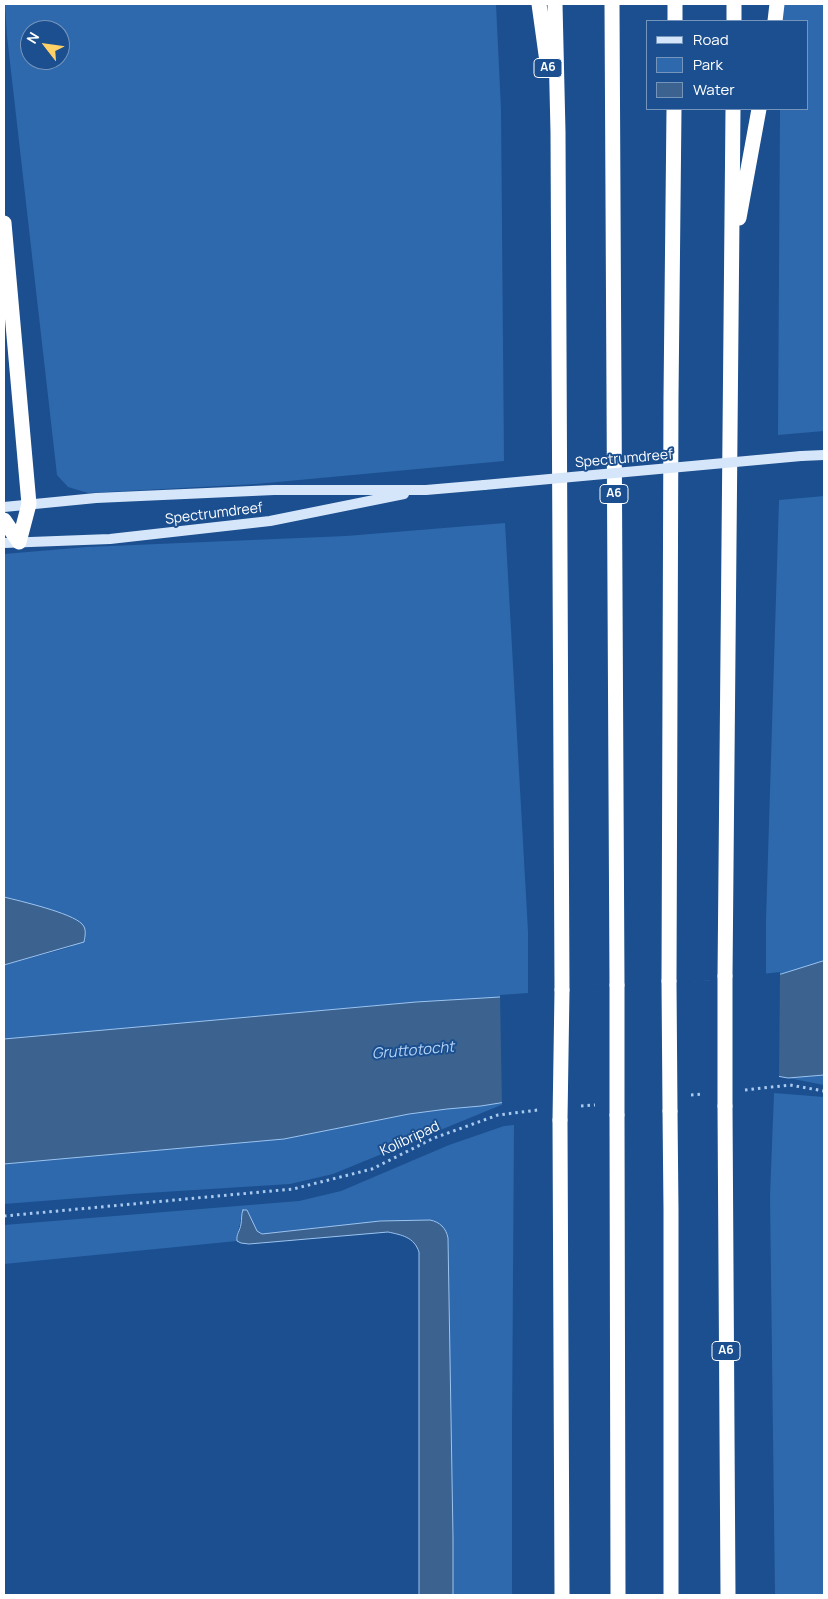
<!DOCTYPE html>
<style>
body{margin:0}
#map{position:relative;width:828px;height:1599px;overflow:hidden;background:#1b4f8f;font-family:Manrope,sans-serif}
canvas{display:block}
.frame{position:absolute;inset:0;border:5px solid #fff;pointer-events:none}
.legend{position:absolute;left:646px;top:20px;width:162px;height:90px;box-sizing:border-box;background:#1b4f8f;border:1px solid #7695bc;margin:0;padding:6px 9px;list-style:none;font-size:15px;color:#fff}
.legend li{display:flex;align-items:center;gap:10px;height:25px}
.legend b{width:25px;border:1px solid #7695bc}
.north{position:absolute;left:20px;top:20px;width:50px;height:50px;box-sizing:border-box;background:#1b4f8f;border:1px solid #7695bc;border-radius:50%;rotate:300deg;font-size:14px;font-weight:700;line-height:20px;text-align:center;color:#fff}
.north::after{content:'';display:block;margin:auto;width:18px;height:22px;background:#ffd166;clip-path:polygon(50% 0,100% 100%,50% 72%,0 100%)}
</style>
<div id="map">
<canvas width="828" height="1599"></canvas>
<div class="frame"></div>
<ul class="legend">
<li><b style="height:6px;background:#d6e6fa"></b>Road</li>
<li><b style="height:14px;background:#2e69ad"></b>Park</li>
<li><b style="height:14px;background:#3c6290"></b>Water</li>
</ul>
<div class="north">N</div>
</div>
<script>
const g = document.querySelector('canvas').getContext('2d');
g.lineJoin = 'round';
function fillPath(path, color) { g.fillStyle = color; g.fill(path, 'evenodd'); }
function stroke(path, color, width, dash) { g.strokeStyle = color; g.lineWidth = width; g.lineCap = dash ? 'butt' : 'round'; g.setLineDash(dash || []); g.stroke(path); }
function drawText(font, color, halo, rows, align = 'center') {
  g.font = font + ' Manrope,sans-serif'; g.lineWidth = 4; g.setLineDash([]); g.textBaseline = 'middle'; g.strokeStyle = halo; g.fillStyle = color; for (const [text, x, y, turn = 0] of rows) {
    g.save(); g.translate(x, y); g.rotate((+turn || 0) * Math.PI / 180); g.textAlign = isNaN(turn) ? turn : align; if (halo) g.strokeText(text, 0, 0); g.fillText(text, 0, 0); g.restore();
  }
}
fillPath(new Path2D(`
 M5,4h491l5,105 3,352 -248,23 -168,9 -20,-6 -11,-12 -50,-439zM30,30h30v30h-30z
 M780,4h44v427l-46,4 2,-326h27v-88h-27z
 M824,496v465l-43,13 -15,2v-56l13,-420z
 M505,523l23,408v65l-112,6 -412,37v-74l67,-18 -9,-34 -58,-16v-343l83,-7 259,-11z
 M824,1075v10l-36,-7z
 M774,1093l50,4v498h-49l-5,-399z
 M511,1101l-178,73 -43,10 -159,10 -127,10v-40l280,-25 125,-25z
 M514,1125l-2,302v168h-59v-57l-3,-172 -14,-145h-56l-118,13 -5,-3 -10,-21 -6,6c0,9 -5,17 -4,25l-233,23v-39l295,-24 42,-10 108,-46 55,-19z`), '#2e69ad');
const water = new Path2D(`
 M4,897c16,4 68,16 78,27 5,5 3,12 2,18l-80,23z
 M824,961v114l-36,3 -23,-4 -179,15 -105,17 -34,3 -38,5 -125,25 -280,25v-125l412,-37 168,-10 182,-16 15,-2z
 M243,1210h4l10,21 5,3 118,-13 50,-1c10,2 16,8 18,18l5,300v57h-34v-343c-5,-15 -17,-17 -31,-20l-139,12 -8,-1 -4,-2c-1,-7 3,-10 4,-17 1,-5 0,-9 2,-14z`);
fillPath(water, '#3c6290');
stroke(water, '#9cc4f0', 1);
fillPath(new Path2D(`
 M780,972l-1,107 -14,-3 -179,16 -54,12 -21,-1 -9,2 -2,-110 211,-15z`), '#1b4f8f');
stroke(new Path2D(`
 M745,1090l45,-5 34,6
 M691,1095l13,-1
 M581,1106l14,-1
 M4,1216l289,-27 79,-20 62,-31 64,-23 40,-5`), '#a9c9ee', 3, [2.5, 4]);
stroke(new Path2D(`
 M801,456l23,-1
 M4,507l92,-9 178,-8h152l58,-5
 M4,543l106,-4 160,-18 134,-27`), '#d6e6fa', 10);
stroke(new Path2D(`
 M539,4l9,65
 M555,4l3,128 4,858
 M612,4l5,981
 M675,4v17
 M734,21v-17
 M775,21l2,-17
 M739,218l20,-109
 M4,223l25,281 -10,38
 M4,520l15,22
 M725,976l8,-867
 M669,981l2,-584 3,-288
 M725,1106l3,489
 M670,1111l1,99v385
 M617,1115l1,480
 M560,1120l2,475`), '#fff', 15);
stroke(new Path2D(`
 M484,485l317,-29`), '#d6e6fa', 10);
stroke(new Path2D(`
 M725,976v130
 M669,981l1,130
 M617,1115v-130
 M560,1120l2,-130`), '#fff', 15);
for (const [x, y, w] of [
 [548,68,28],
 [614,494,28],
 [726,1351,28]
]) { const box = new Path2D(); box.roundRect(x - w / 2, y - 9.5, w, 19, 4); g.fillStyle = '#1b4f8f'; g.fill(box); stroke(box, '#fff', 1); }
drawText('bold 12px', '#fff', null, [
 ["A6",548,68],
 ["A6",614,494],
 ["A6",726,1351]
]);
drawText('14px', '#fff', '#1b4f8f', [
 ["Spectrumdreef",624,459,-5],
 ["Spectrumdreef",214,514,-7],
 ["Kolibripad",410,1139,-25]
]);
drawText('italic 15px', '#b5d3f5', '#1b4f8f', [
 ["Gruttotocht",413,1051,-5]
]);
</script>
